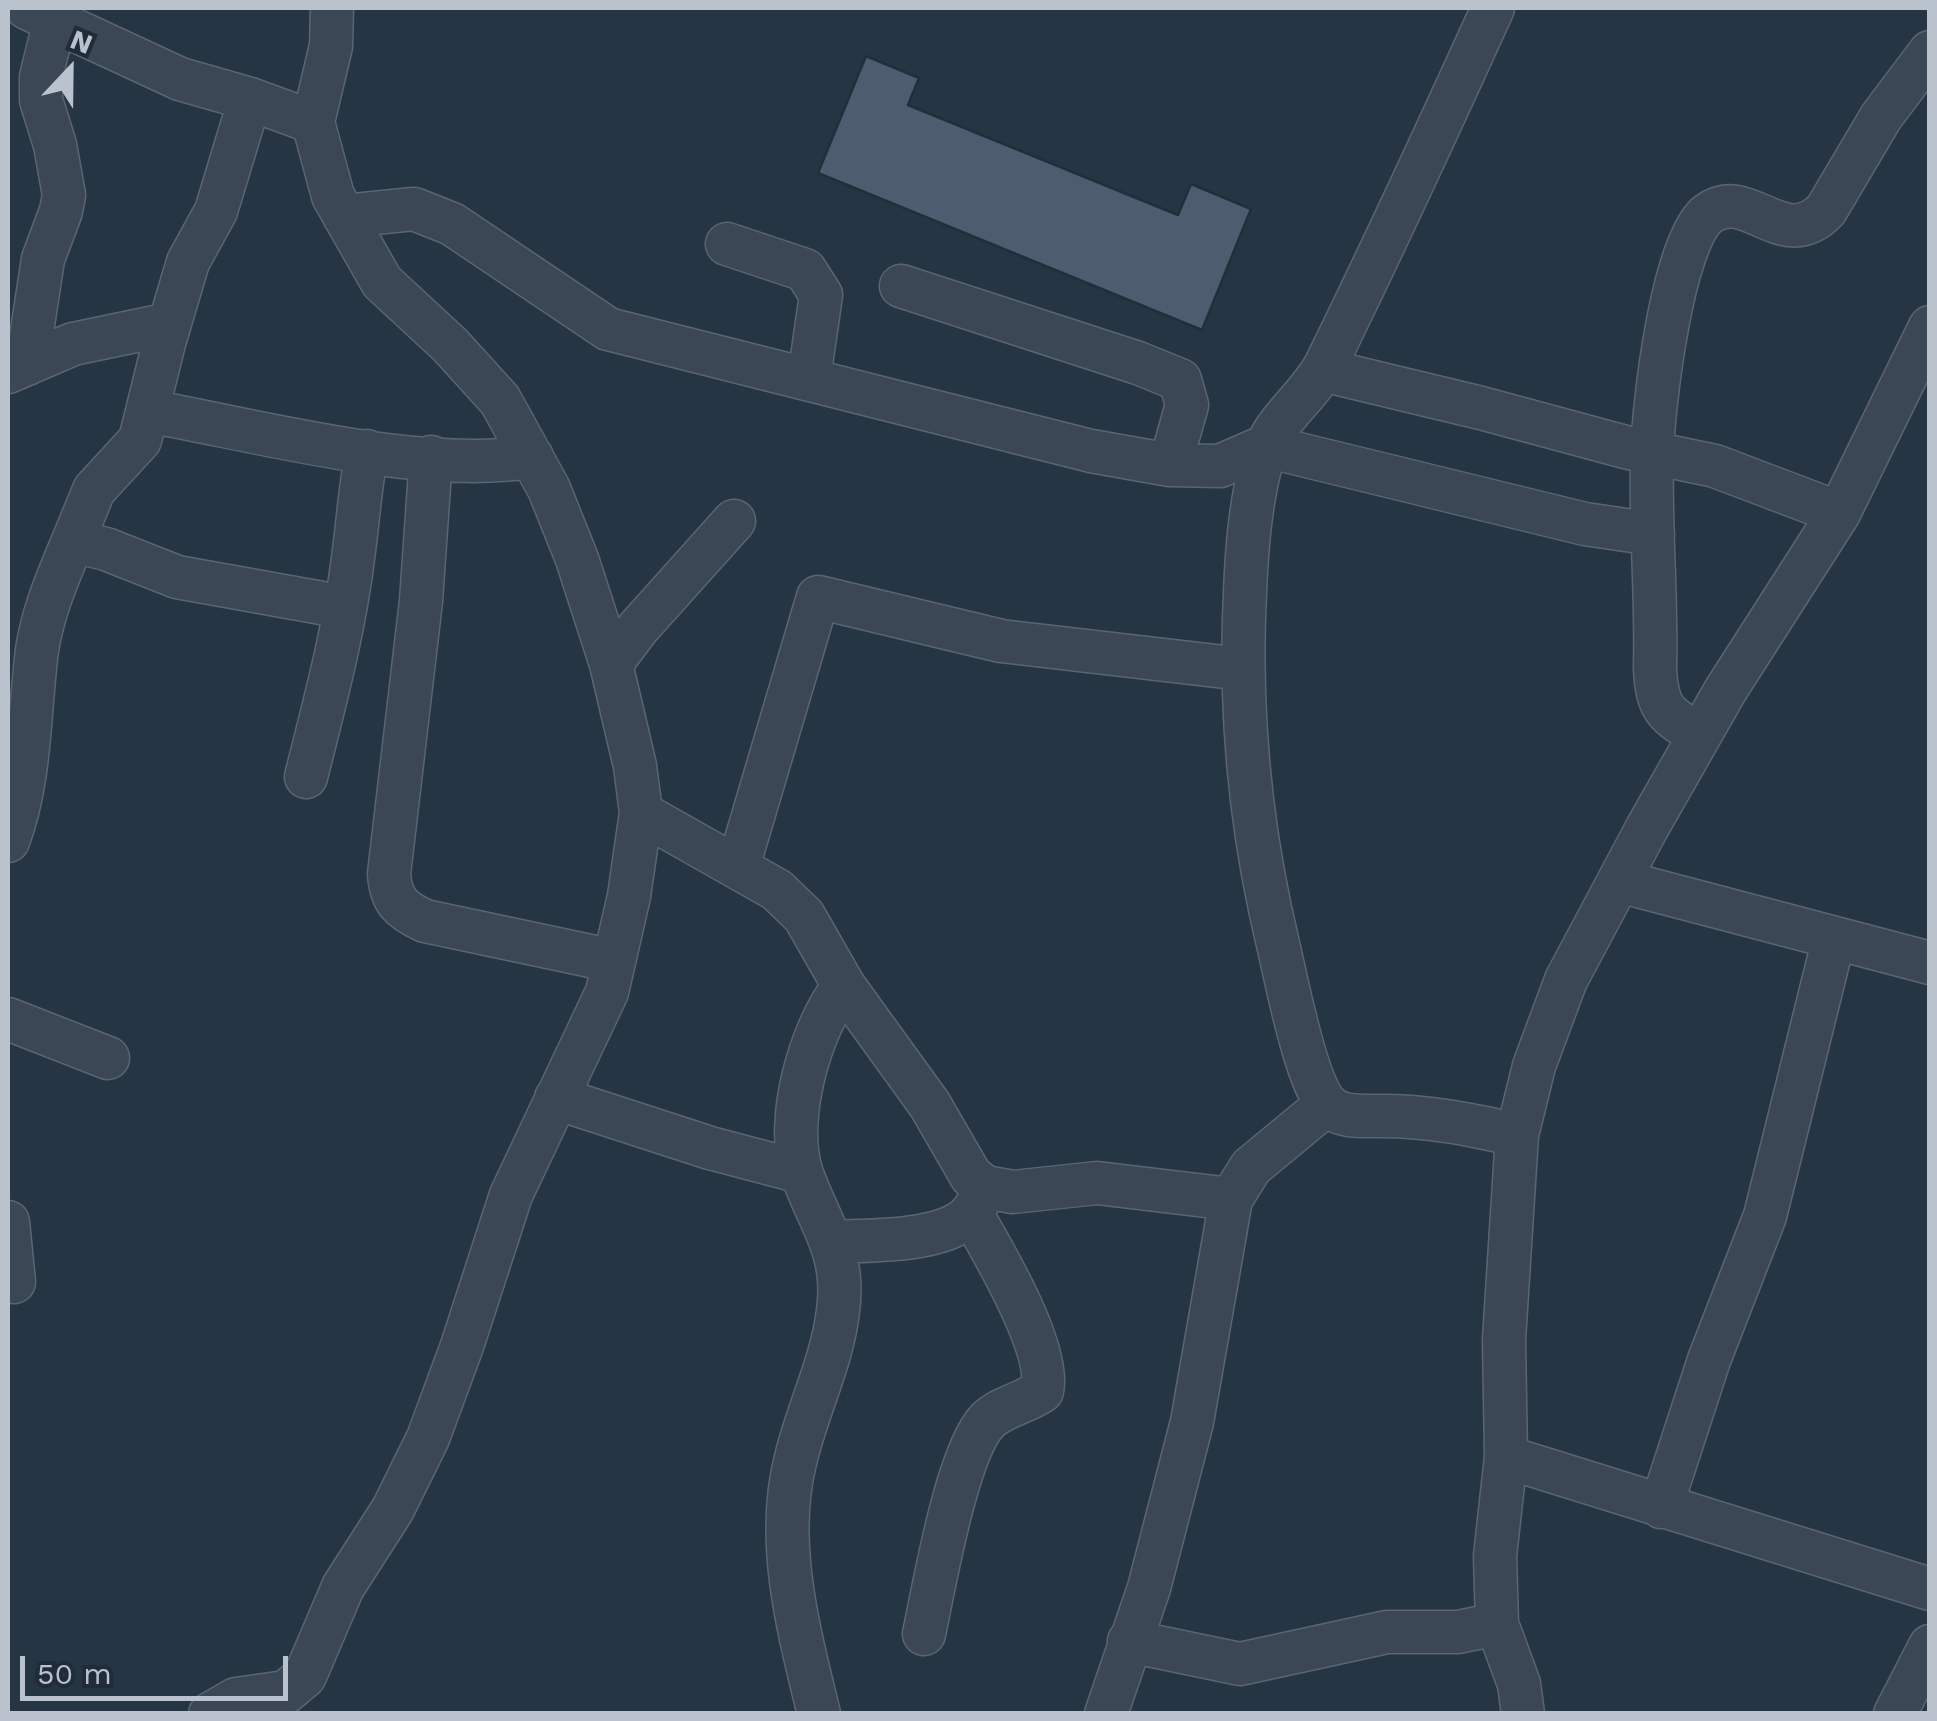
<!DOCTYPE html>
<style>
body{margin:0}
#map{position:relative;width:1937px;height:1721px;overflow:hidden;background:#263544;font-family:"Work Sans",sans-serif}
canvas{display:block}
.frame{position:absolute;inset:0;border:10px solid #b9c2cd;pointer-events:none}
.north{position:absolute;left:20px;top:20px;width:100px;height:100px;-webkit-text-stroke:8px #202c39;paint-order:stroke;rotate:22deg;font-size:28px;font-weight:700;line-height:40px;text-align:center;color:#b9c2cd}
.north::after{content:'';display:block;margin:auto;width:35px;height:45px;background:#b9c2cd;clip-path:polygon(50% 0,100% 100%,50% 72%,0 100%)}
.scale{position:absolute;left:20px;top:1656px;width:268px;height:45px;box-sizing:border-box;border:5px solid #b9c2cd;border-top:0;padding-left:12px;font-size:30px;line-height:35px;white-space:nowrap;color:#b9c2cd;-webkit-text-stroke:8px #202c39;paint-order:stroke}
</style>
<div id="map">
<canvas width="1937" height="1721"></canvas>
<div class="frame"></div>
<div class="north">N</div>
<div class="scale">50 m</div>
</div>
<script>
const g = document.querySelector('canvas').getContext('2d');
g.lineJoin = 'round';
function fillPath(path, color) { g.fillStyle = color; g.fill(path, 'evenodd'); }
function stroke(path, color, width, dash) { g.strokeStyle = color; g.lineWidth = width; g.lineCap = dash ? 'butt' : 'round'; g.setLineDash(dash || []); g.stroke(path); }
const building = new Path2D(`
 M866,56l53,22 -11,27 270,110 13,-31 60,25 -49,121 -384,-157z`);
fillPath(building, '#4d5c6e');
stroke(building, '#222e3b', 2.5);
const street = new Path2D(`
 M27,8l153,71 70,20
 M1493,8c-54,119 -109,238 -167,356 -14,29 -51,56 -61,86 -14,44 -18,95 -20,142 -6,119 5,236 33,352 8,34 29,146 53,164 12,9 29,8 44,8 49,-1 94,8 142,19
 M344,216l70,-7 38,15 156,105 483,122 79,14 50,1 46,-20 319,78 68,10
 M727,244l78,26 16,25 -12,83
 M901,286l237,77 42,17 7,25 -17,60
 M27,364l16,-105 18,-48 3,-16 -9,-50 -14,-45v-23l14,-57
 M1323,370l158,38 148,40 86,18 124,47
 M8,372l65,-28 96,-20
 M148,411c117,21 267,63 384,46
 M431,457l-10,144 -32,273c2,27 12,36 36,47l189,40
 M73,541l21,-51 46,-50 24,-97 24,-81 28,-51 34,-112 63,23
 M611,664l27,-36 96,-107
 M1700,735c-34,-20 -43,-25 -45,-67 2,-71 -5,-142 -3,-213 1,-47 20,-213 56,-241 40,-30 75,41 118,-4l55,-93 49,-65
 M306,777c18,-72 38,-145 47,-219 5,-36 7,-71 14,-107
 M641,813l136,77 27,26 40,70 86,119 41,71 14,11 28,5 84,-9 134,16
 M8,841c23,-61 21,-127 29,-191 6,-39 21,-73 36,-109l33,8 71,28 167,30
 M738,867l80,-270 183,44 241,28
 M1619,881l311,82
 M8,1019l100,39
 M556,1098l154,50 91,24
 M8,1222l6,60
 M833,1242c36,-2 115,1 139,-30 5,-6 8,-14 11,-21
 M1506,1457l424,132
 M1661,1507l48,-147 56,-144 69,-278
 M924,1634c10,-47 33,-183 64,-214 15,-14 37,-17 54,-29 10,-41 -49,-140 -71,-178
 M1129,1641l111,23 147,-32h71l39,-8
 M210,1714l26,-15 50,-7 19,-16 38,-89 50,-78 35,-71 34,-92 49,-151 96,-203 22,-96 12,-83 -6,-47 -24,-102 -34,-105 -28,-70 -49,-89 -50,-55 -68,-63 -49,-86 -20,-74 18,-76 1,-38
 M819,1714c-20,-82 -45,-173 -23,-256 12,-50 36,-96 42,-147 8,-59 -18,-86 -36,-137 -18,-53 8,-146 42,-188
 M1106,1714l43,-126 43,-166 39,-223 20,-32 75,-62
 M1523,1714l-4,-30 -22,-60 -2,-68 11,-99 -2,-117 13,-205 17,-69 32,-86 81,-152 78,-137 114,-178 91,-186
 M1895,1714l35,-68`);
stroke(street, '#5a6571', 45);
stroke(street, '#3b4754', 42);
</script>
